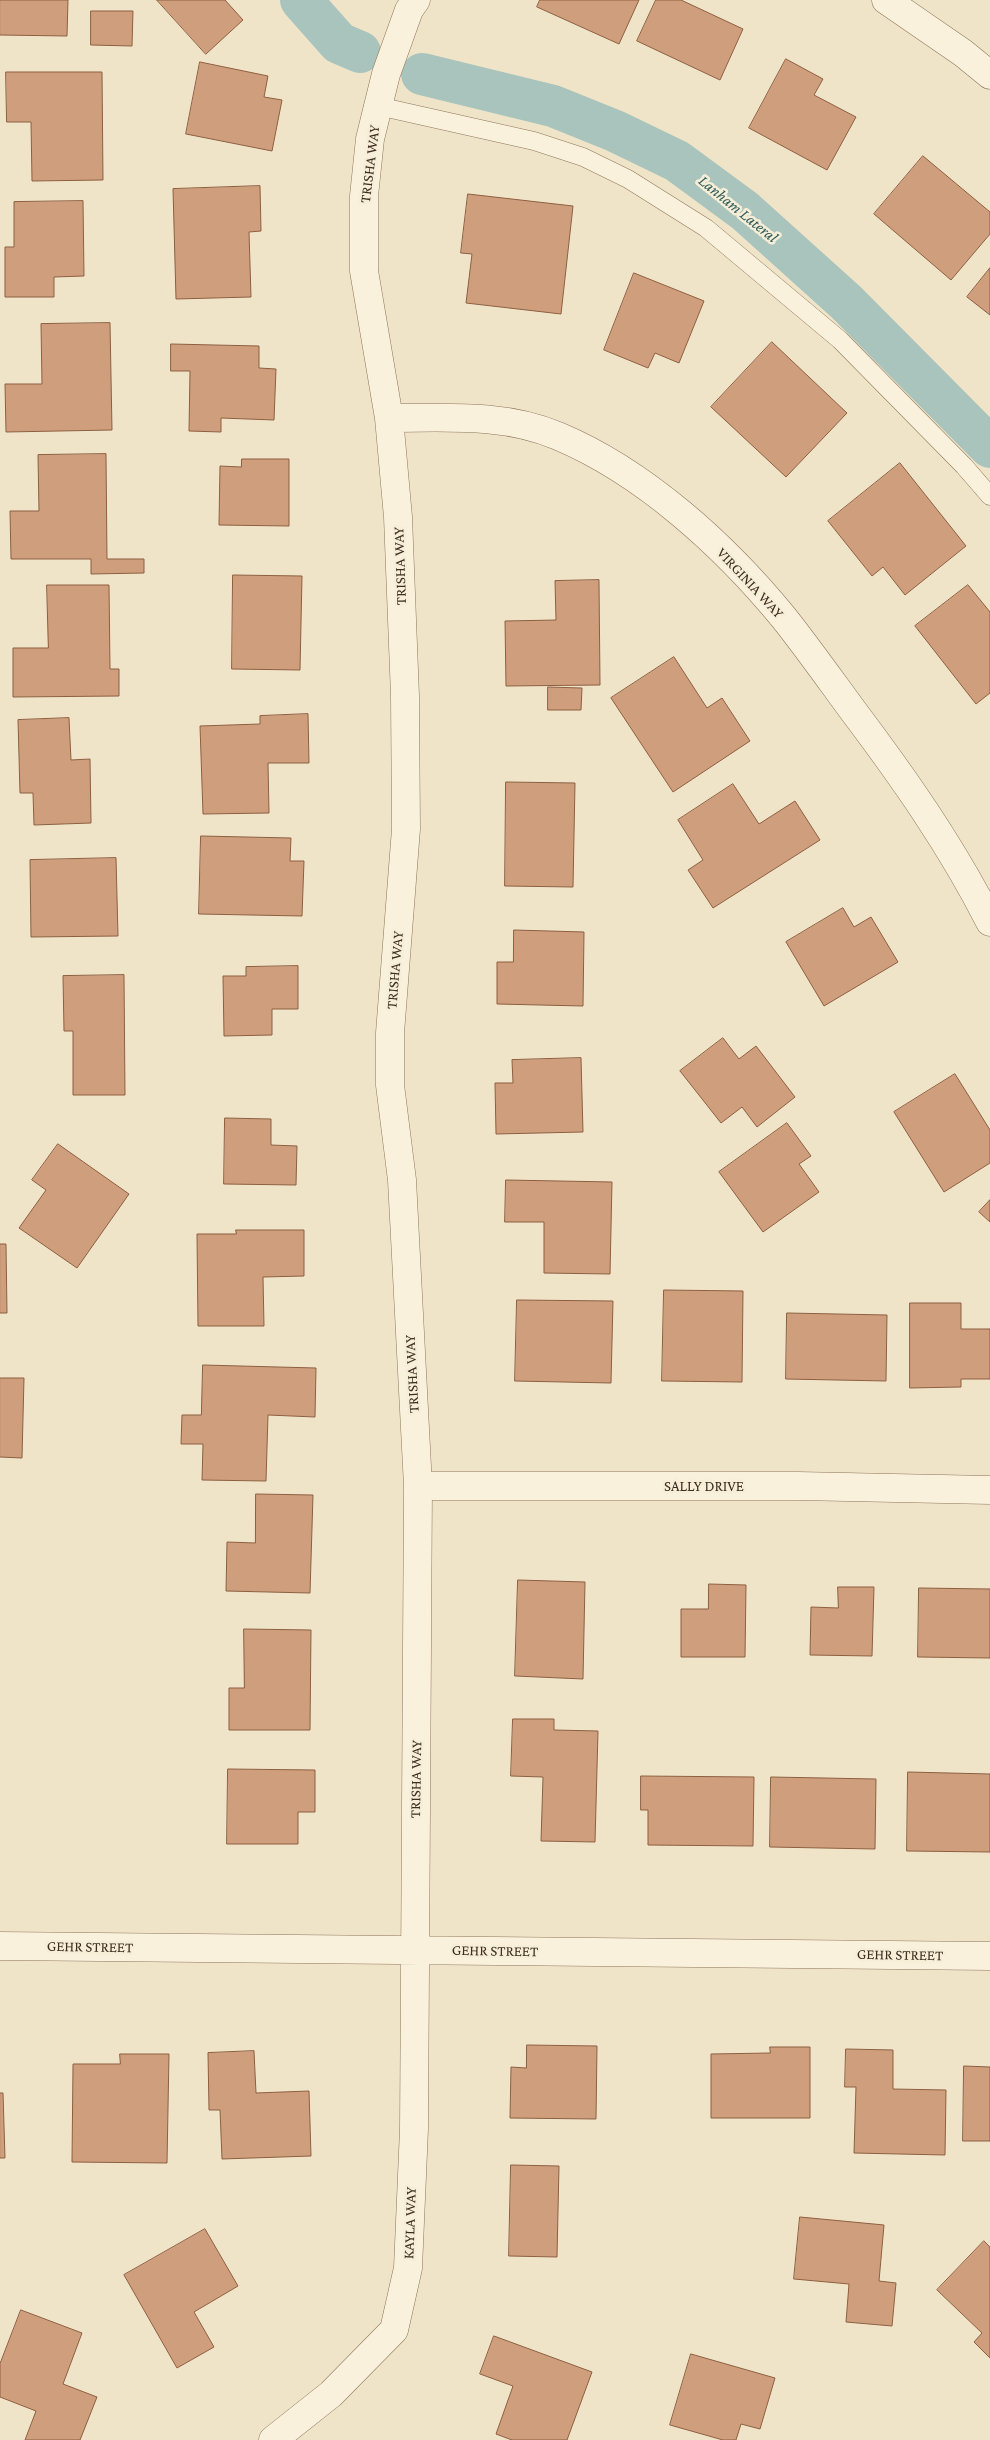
<!DOCTYPE html>
<style>
body{margin:0}
canvas{display:block;background:#f0e4c8}
</style>
<canvas width="990" height="2440"></canvas>
<script>
const g = document.querySelector('canvas').getContext('2d');
g.lineJoin = 'round';
function stroke(path, color, width, dash) { g.strokeStyle = color; g.lineWidth = width; g.lineCap = dash ? 'butt' : 'round'; g.setLineDash(dash || []); g.stroke(path); }
function fillPath(path, color) { g.fillStyle = color; g.fill(path, 'evenodd'); }
function drawText(font, color, halo, rows, align = 'center') {
  g.font = font + ' "Crimson Pro",serif'; g.lineWidth = 5; g.setLineDash([]); g.textBaseline = 'middle'; g.strokeStyle = halo; g.fillStyle = color; for (const [text, x, y, turn = 0] of rows) {
    g.save(); g.translate(x, y); g.rotate((+turn || 0) * Math.PI / 180); g.textAlign = isNaN(turn) ? turn : align; if (halo) g.strokeText(text, 0, 0); g.fillText(text, 0, 0); g.restore();
  }
}
stroke(new Path2D(`
 M301,0l38,43 21,9
 M422,74l131,32 62,25 62,30 68,50 101,91 144,145`), '#a9c4bc', 42);
const building = new Path2D(`
 M0,0h68l-1,36 -67,-1z
 M157,0h68l18,20 -37,34z
 M540,0h99l-20,44 -82,-37z
 M656,0h25l62,29 -23,51 -83,-39z
 M91,11h42l-1,35 -41,-1z
 M786,59l37,20 -9,16 42,22 -29,53 -78,-42z
 M200,62l68,14 -4,21 18,3 -10,51 -86,-17z
 M6,72h96l1,108 -71,1 -1,-59h-24z
 M923,156l67,56v22l-39,46 -77,-66z
 M260,186l1,45 -12,1 2,65 -75,2 -3,-110z
 M468,194l105,12 -12,108 -95,-11 6,-49 -11,-1z
 M83,201l1,75 -30,1v20h-49v-50h9v-45z
 M990,268v47l-23,-18z
 M634,273l70,28 -25,62 -24,-10 -7,15 -44,-18z
 M110,323l2,107 -106,2 -1,-48h37l-1,-60z
 M772,342l75,71 -61,64 -75,-70z
 M171,344l88,2v22l17,1 -2,51 -53,-2v14l-32,-1 1,-60h-19z
 M106,454l1,105h37v14l-53,1v-15h-80l-1,-48h29l-1,-56z
 M242,459h47v67l-70,-1 1,-59 21,1z
 M900,463l66,83 -61,49 -22,-28 -11,9 -44,-55z
 M233,575l69,1 -2,94 -68,-1z
 M599,580l1,105 -94,1 -1,-65 51,-1 -1,-39z
 M47,585h62l1,84h9v27l-106,1v-49h35z
 M968,585l22,27v81l-14,11 -61,-78z
 M674,657l33,51 15,-10 28,43 -77,51 -62,-94z
 M548,687l34,1 -1,22h-33z
 M308,714l1,49h-41l1,50 -66,1 -3,-88 60,-2v-8z
 M69,718l2,42 19,-1 1,64 -57,2 -1,-32h-13l-2,-73z
 M506,782l69,1 -2,104 -68,-1z
 M733,784l26,40 36,-23 25,39 -107,68 -25,-38 15,-10 -25,-40z
 M201,836l90,2 -1,23h14l-2,55 -103,-2z
 M116,858l2,78 -87,1 -1,-77z
 M843,908l11,19 17,-10 27,45 -74,44 -38,-64z
 M514,930l70,2 -1,74 -86,-2v-42h16z
 M298,966v43h-26v26l-48,1 -1,-60h23v-9z
 M124,975l1,120h-52v-64h-9l-1,-55z
 M723,1038l16,21 17,-13 39,51 -38,30 -15,-20 -21,16 -41,-52z
 M581,1058l2,74 -87,2 -1,-51h18l-1,-23z
 M955,1074l35,56v33l-46,29 -50,-80z
 M225,1118l46,1v26l26,1 -1,39 -72,-1z
 M787,1123l24,33 -12,8 20,28 -56,40 -44,-60z
 M58,1144l71,50 -52,74 -58,-40 27,-38 -14,-10z
 M506,1180l106,2 -2,92 -66,-1v-51h-39z
 M990,1200v22l-11,-10z
 M236,1230h68v46l-41,1 1,49h-66l-1,-92h39z
 M0,1244h6l1,69h-7z
 M664,1290l79,1 -1,91 -80,-1z
 M517,1300l96,1 -2,82 -96,-2z
 M910,1303h51v26h29v50h-29v8l-51,1z
 M787,1313l100,2 -1,66 -100,-2z
 M203,1365l113,3 -1,49 -47,-2 -2,66 -64,-1 1,-36h-22l1,-29h19z
 M0,1378h24l-2,80 -22,-1z
 M256,1494l57,1 -3,98 -84,-2 1,-49 28,1z
 M518,1580l67,2 -2,97 -68,-3z
 M709,1584l37,1 -1,72h-64v-48h27z
 M838,1587h36l-2,69 -62,-1 1,-48 27,1z
 M919,1588l71,1v69l-72,-1z
 M244,1629l67,1 -1,100h-81v-42h15z
 M513,1719h41v11l44,1 -3,111 -54,-1 2,-64 -32,-1z
 M228,1769l87,1v42h-17v32h-71z
 M908,1772l82,2v78l-83,-1z
 M641,1776l113,1 -1,69 -105,-1v-35h-7z
 M771,1777l105,2 -1,70 -105,-2z
 M527,2045l70,1 -1,73 -86,-1 1,-51 15,1z
 M770,2047h40v71h-99v-64l59,-1z
 M846,2049l47,1v39l53,1 -1,65 -91,-2 2,-66h-11z
 M254,2051l2,42 53,-2 2,65 -89,3 -2,-49h-11l-1,-57z
 M120,2054h49l-2,109 -95,-1 1,-98h47z
 M964,2066l26,1v74h-27z
 M0,2093h3l2,65h-5z
 M511,2165l48,1 -2,91 -48,-1z
 M800,2217l84,8 -5,56 17,2 -4,43 -46,-4 3,-38 -55,-5z
 M205,2229l33,57 -44,26 20,35 -37,21 -53,-93z
 M984,2241l6,6v111l-16,-16 8,-9 -45,-43z
 M21,2310l61,23 -19,51 34,13 -17,43h-55l11,-29 -36,-14v-33z
 M494,2336l98,36 -25,68h-55l-16,-6 17,-48 -33,-12z
 M691,2354l84,24 -15,51 -19,-5 -5,16h-13l-53,-15z`);
fillPath(building, '#cf9f7d');
stroke(building, '#8d5f41', 1);
const service = new Path2D(`
 M378,106l156,35 49,16 45,22 78,49 134,112 124,126 26,30`);
const minor = new Path2D(`
 M886,0l77,53 27,22
 M389,418c56,0 116,-5 169,18 86,36 167,110 226,182 23,29 45,60 67,90 52,69 100,137 139,214
 M418,1486h380l192,4
 M0,1946l990,10
 M273,2440l58,-46 63,-64 14,-62 6,-139 4,-643 -16,-306 -12,-95v-52l16,-204 -1,-133 -7,-179 -9,-99 -25,-147v-75l6,-57 16,-65 23,-64 7,-10`);
stroke(service, '#8d765c', 19);
stroke(minor, '#8d765c', 29);
stroke(service, '#faf1dc', 18);
stroke(minor, '#faf1dc', 28);
drawText('15px', '#3d2e20', '#f7eed8', [
 ["TRISHA WAY",370,164,-83],
 ["TRISHA WAY",400,566,-92],
 ["VIRGINIA WAY",750,583,47],
 ["TRISHA WAY",395,970,-85],
 ["TRISHA WAY",412,1374,-93],
 ["SALLY DRIVE",704,1486],
 ["TRISHA WAY",416,1779,-89],
 ["GEHR STREET",90,1947,1],
 ["GEHR STREET",495,1951,1],
 ["GEHR STREET",900,1955,1],
 ["KAYLA WAY",410,2223,-88]
]);
drawText('italic 16px', '#2f5d5a', '#f7eed8', [
 ["Lanham Lateral",738,209,39]
]);
</script>
